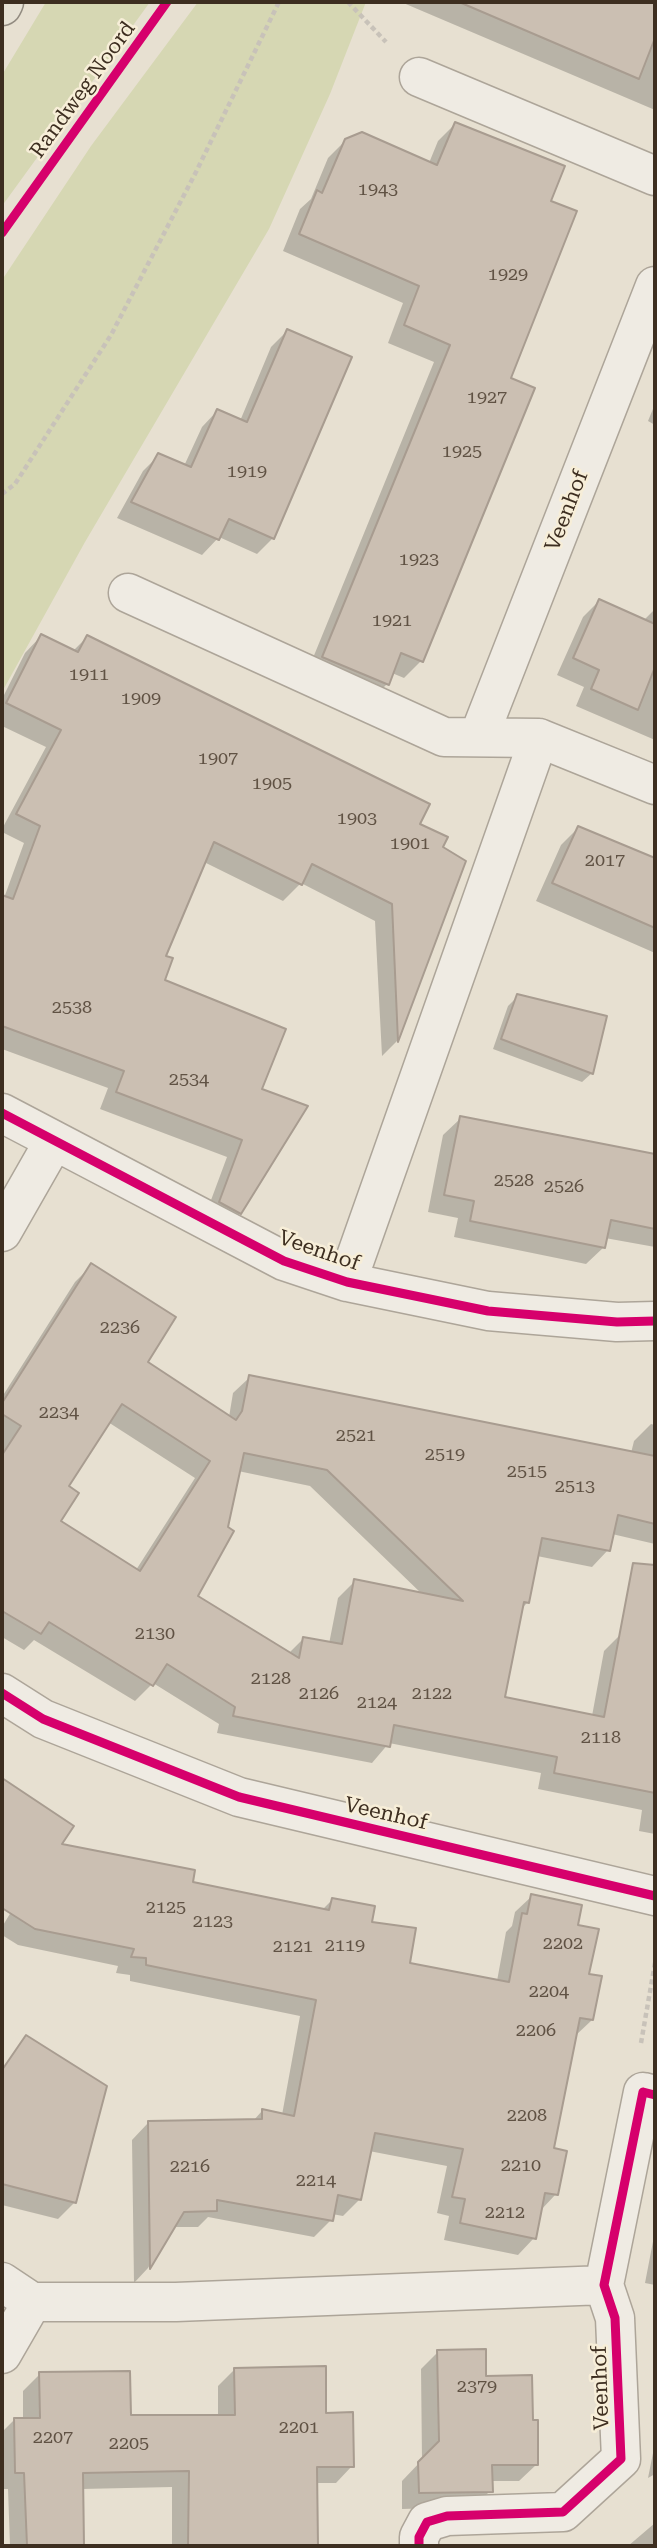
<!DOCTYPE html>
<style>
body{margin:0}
#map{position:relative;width:657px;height:2548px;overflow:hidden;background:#e7e0d1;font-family:"Roboto Serif",serif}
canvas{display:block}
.frame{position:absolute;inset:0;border:4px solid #3d2e20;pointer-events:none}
</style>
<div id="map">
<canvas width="657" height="2548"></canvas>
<div class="frame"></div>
</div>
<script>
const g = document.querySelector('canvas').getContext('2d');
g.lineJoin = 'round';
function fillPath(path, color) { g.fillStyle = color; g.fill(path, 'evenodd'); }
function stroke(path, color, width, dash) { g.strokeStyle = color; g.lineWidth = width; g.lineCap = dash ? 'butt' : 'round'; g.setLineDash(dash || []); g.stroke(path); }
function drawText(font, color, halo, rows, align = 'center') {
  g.font = font + ' "Roboto Serif",serif'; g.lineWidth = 5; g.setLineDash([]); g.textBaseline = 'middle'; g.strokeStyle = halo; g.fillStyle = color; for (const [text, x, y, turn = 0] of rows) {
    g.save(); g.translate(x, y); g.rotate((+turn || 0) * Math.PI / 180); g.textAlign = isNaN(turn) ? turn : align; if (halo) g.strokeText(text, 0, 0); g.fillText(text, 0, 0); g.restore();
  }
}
fillPath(new Path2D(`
 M46,2h104l-148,204v-131z
 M198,2h168l-36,92 -61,135 -184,313 -83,150v-412l89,-134z`), '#d6d7b3');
fillPath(new Path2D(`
 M401,2h200l-4,9 58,25v74z
 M455,124l94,78 -40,177 23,10 -111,272 -17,17 -12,-5 -5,11 -17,17 -64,-26 128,-313 -46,-19 15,-40 -120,-52 17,-42 11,-10 17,-41 18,-18 83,23 9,-22z
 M287,331l-14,207 -16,16 -38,-17 -17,18 -85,-37 26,-47 16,-16 25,11 18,-39 15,-16 23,10 31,-74z
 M655,404v21l-7,-4z
 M599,601l45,19 11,-11v131l-79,-34 8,-19 -27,-12 26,-58z
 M41,636l32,15 14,-14 330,187 23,24 24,14 -67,179 -15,15 -7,-135 -74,-38 -18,18 -79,-39 -40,95 -1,24 97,109 -20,123 -17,16 -19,-10 23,-62 -127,-48 8,-21 -106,-39v-152l2,1 20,-55 -22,-11v-3l44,-82 -44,-21v-27l23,-46z
 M578,828l77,32v93l-119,-52 25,-56z
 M518,996l74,77 -10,9 -89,-33 15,-43z
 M461,1118l194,38v91l-50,-9 -1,9 -18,17 -132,-27 4,-19 -30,-6 15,-77z
 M92,1265l54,98 83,54 4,-24 17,-16 381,76 3,-12 17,-17 4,1v119l-43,-10 -4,16 -16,17 -55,-11 -9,46 -7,7 -18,89 89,18 12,-65 17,-17 34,7v193l-16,-3 3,-21 -104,-21 3,-16 -152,-30 -17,20 -155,-30 2,-9 -66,-41 -18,18 -101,-61 -10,10 -22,-13v-240l73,-115zM108,1422l87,56 -59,92 -77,-48 8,-35zM238,1471l72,15 113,109 -68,-14 -17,17 -9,46 -26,-5 -15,15 -92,-58z
 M2,1782l69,44 -12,19 132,39 131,26 11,-11 37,24 38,41 89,17 9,-49 6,-6 3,-14 17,-16 44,30 11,49 5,45 -17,16 -23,113 4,45 -16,17 -6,27 -16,17 -74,-15 5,-24 -12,-3 10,-47 -78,-15 -9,48 -17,17 -11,-2 -1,6 -17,17 -106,-20 -10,10h-26l-24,41 -14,15 -2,-143 16,-17 105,-2 9,-10 20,4 18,-99 -170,-35v-6l-14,-2 2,-7 -100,-21 -16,-10v-8l9,-15 -9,-7z
 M26,2065l49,137 -17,17 -56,-14v-46z
 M655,2231v54l-10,-2z
 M438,2352l93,70 6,42 -18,17h-28v9l-17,17 -72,2v-28l20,-21 -1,-91z
 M235,2369l89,46 28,51 -16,17h-21l1,63h-144v-59l-90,2v57h-72l-2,-57h-6v-57l12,-12h9v-29l17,-17 89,43 89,-1v-30z
 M655,2443v31l-7,4z
 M655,2523v23h-27z`), '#0003');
const building = new Path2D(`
 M459,2h196v36l-16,41z
 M455,122l110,44 -14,35 26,10 -66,167 24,10 -112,274 -22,-9 -12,32 -67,-28 128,-312 -46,-20 15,-39 -120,-52 18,-44 5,3 23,-54 17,-7 75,33z
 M287,329l65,28 -78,182 -45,-20 -10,21 -88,-38 27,-49 33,14 26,-58 30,13z
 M599,599l56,25v43l-17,43 -47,-21 8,-19 -26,-12z
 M41,634l37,18 9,-17 343,169 -10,20 28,13 -5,10 23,14 -68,181 -6,-138 -80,-40 -10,21 -88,-43 -48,114 7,2 -8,22 121,49 -24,60 46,17 -67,108 -22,-12 23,-62 -126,-48 8,-21 -122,-45v-131l11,4 27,-73 -24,-12 45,-84 -55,-27z
 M578,826l77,32v70l-103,-45z
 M517,994l90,22 -14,58 -92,-35z
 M460,1116l195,38v75l-44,-9 -6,28 -135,-27 4,-20 -30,-6z
 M91,1263l85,54 -28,45 88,58 6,-9 7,-36 406,81v68l-37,-9 -8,36 -68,-13 -13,65 -5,-1 -19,95 99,20 29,-154 22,2v228l-101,-20 3,-16 -163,-32 -4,22 -157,-31 2,-9 -68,-43 -14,22 -104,-64 -8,12 -39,-23v-156l19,-29 -19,-12v-11zM122,1404l88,57 -70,110 -79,-50 18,-28 -10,-7zM244,1453l83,17 136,131 -109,-22 -12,65 -39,-7 -4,21 -101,-62 36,-65 -6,-4z
 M2,1778l72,48 -12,18 133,26 -2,12 136,28 3,-12 43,8 -3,16 44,6 -6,35 99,19 13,-69 5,1 4,-20 51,11 -4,20 21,4 -10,45 13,2 -9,44 -13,-2 -26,130 13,3 -9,44 -13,-2 -9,46 -76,-16 5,-24 -13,-2 11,-48 -88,-16 -14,67 -23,-5 -5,26 -116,-21v11l-33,1 -34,57 -2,-148 114,-2v-10l32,7 22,-116 -170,-35v-7l-15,-1 3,-8 -99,-20 -33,-21z
 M26,2035l81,51 -31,117 -74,-19v-114z
 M486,2349v27l46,-1 1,45h5v45h-46l1,27 -74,1 -1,-31 21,-21 -2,-91z
 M326,2366v47l27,-1 1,55h-37l1,79 -130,-1 1,-74 -106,2 1,73h-57l-3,-73h-9l-1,-55h26l-1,-46 91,-1 1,44h104l-1,-47z`);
fillPath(building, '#cbbfb2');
stroke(building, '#a89c90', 2);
const minor = new Path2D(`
 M419,77l236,99
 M128,593l316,144 95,1 116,47
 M479,736l176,-450
 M2,1113l282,148 63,21 141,29 129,11 38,-1
 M2,1232l52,-91
 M347,1282l192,-544
 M2,1693l41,26 196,78 416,99
 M2,2282l30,20h144l428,-17
 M2,2354l30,-52
 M419,2546v-9l8,-15 20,-6 116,-4 58,-53 -6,-141 -11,-33 39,-193 12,3`);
const major = new Path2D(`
 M2,6l2,-4`);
stroke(minor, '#ada599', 41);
stroke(major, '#928b80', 41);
stroke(new Path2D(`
 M348,2l38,40
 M2,494l13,-10 96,-149 85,-163 83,-170
 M641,2043l14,-80`), '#c8c2b9', 4.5, [5, 3.5]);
stroke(minor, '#efebe3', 38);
stroke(major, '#e6e1d4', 38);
stroke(new Path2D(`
 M2,233l165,-231
 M2,1113l282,148 63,21 141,29 129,11 38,-1
 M2,1693l41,26 196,78 416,99
 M419,2546v-9l8,-15 20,-6 116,-4 58,-53 -6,-141 -11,-33 39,-193 12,3`), '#d6006c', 9);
drawText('18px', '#605244', null, [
 ["1943",378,190],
 ["1929",508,275],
 ["1927",487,398],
 ["1925",462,452],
 ["1919",247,472],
 ["1923",419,560],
 ["1921",392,621],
 ["1911",89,675],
 ["1909",141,699],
 ["1907",218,759],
 ["1905",272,784],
 ["1903",357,819],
 ["1901",410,844],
 ["2017",605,861],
 ["2538",72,1008],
 ["2534",189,1080],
 ["2528",514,1181],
 ["2526",564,1187],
 ["2236",120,1328],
 ["2234",59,1413],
 ["2521",356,1436],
 ["2519",445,1455],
 ["2515",527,1472],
 ["2513",575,1487],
 ["2130",155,1634],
 ["2128",271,1679],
 ["2126",319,1694],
 ["2122",432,1694],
 ["2124",377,1703],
 ["2118",601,1738],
 ["2125",166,1908],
 ["2123",213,1922],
 ["2202",563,1944],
 ["2119",345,1946],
 ["2121",293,1947],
 ["2204",549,1992],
 ["2206",536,2031],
 ["2208",527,2116],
 ["2210",521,2166],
 ["2216",190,2167],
 ["2214",316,2181],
 ["2212",505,2213],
 ["2379",477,2387],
 ["2201",299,2428],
 ["2207",53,2438],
 ["2205",129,2444]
]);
drawText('21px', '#3d2e20', '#f7eed8', [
 ["Randweg Noord",83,90,-54],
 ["Veenhof",567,511,-69],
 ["Veenhof",319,1251,19],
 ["Veenhof",386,1814,13],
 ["Veenhof",601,2388,-92]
]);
</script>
